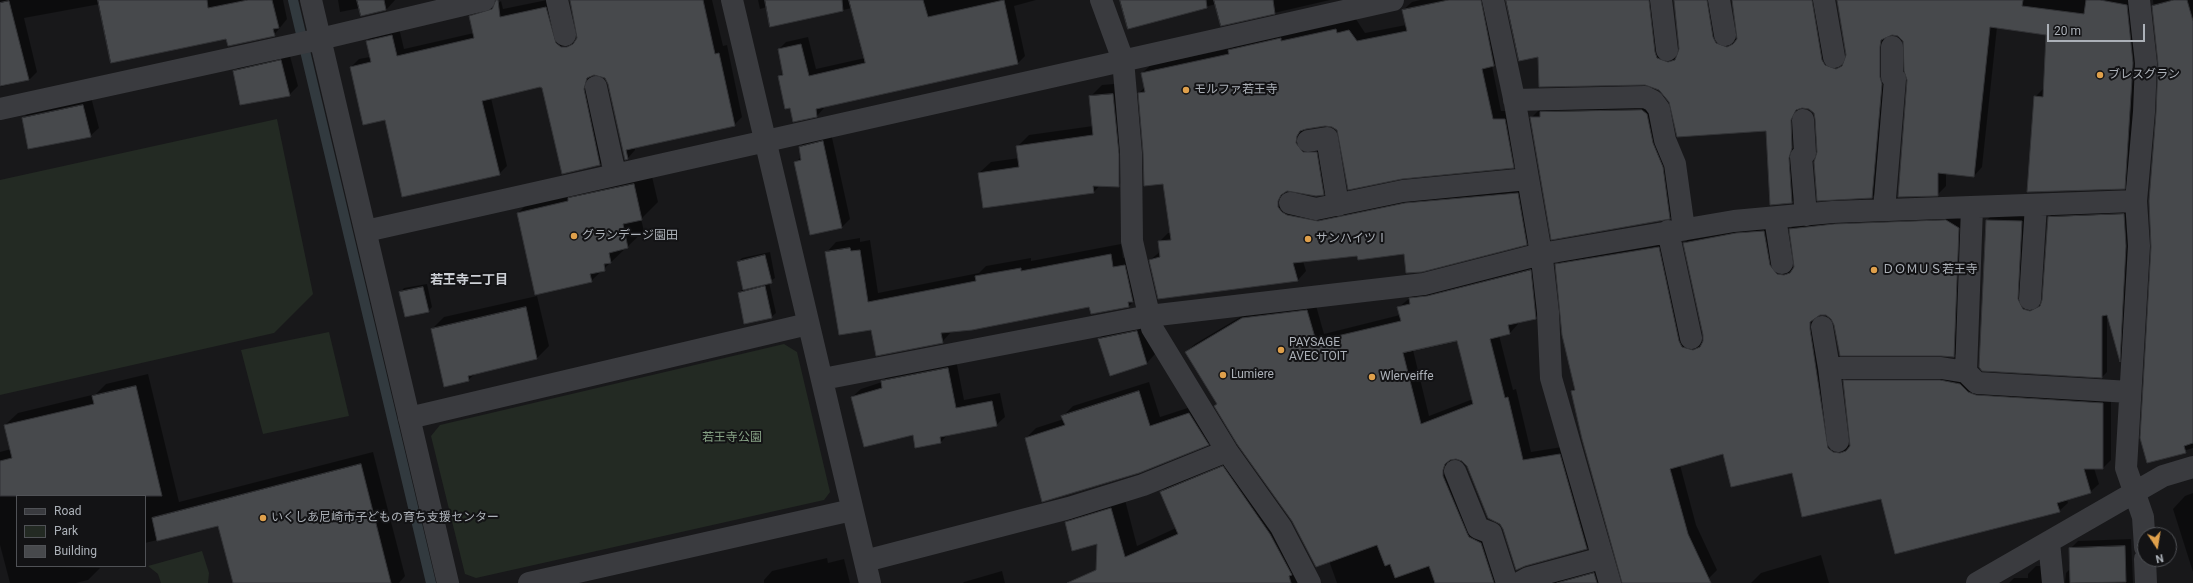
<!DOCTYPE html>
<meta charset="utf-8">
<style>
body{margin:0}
#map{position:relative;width:2193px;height:583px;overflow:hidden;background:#18181a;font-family:Roboto,sans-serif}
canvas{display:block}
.legend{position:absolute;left:16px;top:495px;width:130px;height:72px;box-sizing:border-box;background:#131315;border:1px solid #505256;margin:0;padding:5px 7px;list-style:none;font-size:12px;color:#acb1b8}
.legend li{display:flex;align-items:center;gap:8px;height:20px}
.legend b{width:20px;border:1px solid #505256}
.north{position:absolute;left:2137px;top:527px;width:40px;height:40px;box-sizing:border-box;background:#131315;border:1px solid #505256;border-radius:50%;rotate:168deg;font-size:11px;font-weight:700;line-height:16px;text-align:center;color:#acb1b8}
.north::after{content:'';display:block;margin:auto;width:14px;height:18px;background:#dfa04b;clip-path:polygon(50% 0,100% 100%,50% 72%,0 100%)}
.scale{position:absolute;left:2047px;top:24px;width:98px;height:18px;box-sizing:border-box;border:2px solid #acb1b8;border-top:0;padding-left:5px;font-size:12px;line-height:14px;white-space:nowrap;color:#acb1b8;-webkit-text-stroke:3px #131315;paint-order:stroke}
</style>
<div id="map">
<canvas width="2193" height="583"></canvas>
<ul class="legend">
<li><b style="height:5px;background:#3a3b3f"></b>Road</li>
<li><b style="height:11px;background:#232a23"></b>Park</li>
<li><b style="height:11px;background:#47494c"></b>Building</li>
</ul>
<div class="north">N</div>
<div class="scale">20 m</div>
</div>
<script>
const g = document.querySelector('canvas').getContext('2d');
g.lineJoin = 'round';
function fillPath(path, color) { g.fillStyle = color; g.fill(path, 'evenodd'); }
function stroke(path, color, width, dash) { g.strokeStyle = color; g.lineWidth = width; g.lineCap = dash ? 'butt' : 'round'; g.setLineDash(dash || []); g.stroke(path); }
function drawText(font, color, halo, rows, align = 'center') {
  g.font = font + ' Roboto,"Noto Sans JP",sans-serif'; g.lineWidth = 4; g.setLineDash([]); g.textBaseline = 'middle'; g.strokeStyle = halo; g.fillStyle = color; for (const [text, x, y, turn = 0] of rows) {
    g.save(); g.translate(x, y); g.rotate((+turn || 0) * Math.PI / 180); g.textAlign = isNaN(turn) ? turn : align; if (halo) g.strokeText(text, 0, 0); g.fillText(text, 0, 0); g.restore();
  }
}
fillPath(new Path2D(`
 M277,119l36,175 -39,39 -274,62v-215z
 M329,332l20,84 -86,18 -22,-84z
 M784,344l13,8 33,140 -6,8 -348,78 -11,-4 -34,-138 9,-11z
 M202,551l7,22 -1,10h-47l-3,-9 -10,-8z`), '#232a23');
fillPath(new Path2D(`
 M0,0h283l4,19 -13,16 -47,2 -127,-33 -76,14 13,54 -8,8 -29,7z
 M338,0h57l-9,10 -26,-2 -20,4z
 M547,0l22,39 7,1 2,-1 -6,-39h140l11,46 4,-1 15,72 -8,8 -99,22v3l-7,8 -19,-74 -3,-6 -13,-4 -2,7 17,76 -8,8 -57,-77 -3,-2 -49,12 16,68 -8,8 -114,-55 -34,-52 8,-8 11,-2 -3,-16 8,-8 24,-5 5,21 70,-16 -4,-16 8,-8 18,-4 5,-4 2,8z
 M758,0h278l-22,6 11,50 -7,7 -194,43v2l-7,8 -26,-9 -12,-31 5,-4 -5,-23 7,-7 22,-5 8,32 49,-11 -13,-50 -81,18 -4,-19 -7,2z
 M1121,0h209l-108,25 -6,-21 -87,24z
 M1420,0h70l12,57 -10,9 9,45h12l8,48 -8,8 -175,-37 -6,-4 -7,-1 -21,3v7l21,9 7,41 -9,9 -35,-4 -2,7 3,7 125,-9 112,-10 9,50 -9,9 -168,11 -55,6 3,10 -8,9 -139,17 -9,-37 11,-9 -2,-9 9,-9h3l-7,-50 -20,-31 -5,-59 6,-6 -3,-14 9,-8 81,-17 6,-6 116,-26 11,17 41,-8 -3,-15 9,-8z
 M1507,0h151l19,54 3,-5 -5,-49h41l14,39h6l2,-6 -7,-33h90l24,61 2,-6 -9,-55h298l6,54 -9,125 -9,9 -89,-91 9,-9 3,-54 -50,-7 -15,140 -8,9 -28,-3v13l-9,9 -29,-115 -4,-39 -6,-6 -7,-2 -3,5 -7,151 -9,8 -54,-45 -4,-39 -5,-5 -8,-1 -2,4 1,83 -8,8 -22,2 -3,-74 -97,-29 -11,-12 -14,-5 -106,-29z
 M2153,0h40v448l-45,14 4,-215 7,-184z
 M289,52l9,34 -9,9 -55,-24 9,-8z
 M1125,83l5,91 -12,12 -18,-1 -6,7 -115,-19 12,-11 28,-4 -2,-11 12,-12 64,-9 -3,-29 12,-12z
 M91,97l8,31 -9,8 -67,-18 8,-8z
 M1653,104l24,106 -7,8 -139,-100 8,-8z
 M831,133l19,86 -8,8 -31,7 -15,-72 6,-6 -2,-9 8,-9z
 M650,168l8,34 -17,17 3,12 -53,50 -73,-68 16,-16z
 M2129,209l-4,147 -5,4 -13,-47v59l-5,5 -119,-7 4,-150 5,-5 35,1 9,91 6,-4 7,-86 5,-5z
 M1954,212l13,7 -5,129 -8,8 -119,-31 -3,-7 -6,-4h-8v6l23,124 10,1 -7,-64 9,-9h96l162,23v65l-8,8h-9l5,16 -9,8 -23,7 1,4 -9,8 -177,-13 -158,-46 -44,13 16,60 21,45 -9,9 -9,4h-77l-50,-192 3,-4 -19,-122 9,-9 102,-17 23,99 12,4 2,-7 -20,-92 9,-8 80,-12 13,43 7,1h2l-5,-38 9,-9z
 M860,238v4l10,-2 8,53 101,-20 7,-7 45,-8v3l90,-17 2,14 12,-3 4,41 -10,10h-40l-137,25 -10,11 -70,-13 -46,-76 10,-11z
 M770,252l5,26 -6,4 7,31 -5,4 -32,-24 4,-4 -5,-27 4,-4z
 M1539,262l5,47 -9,9 -17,4v2l-8,9 -11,2 14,55 3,-1 15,63 37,-6 27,94 -8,8 -83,-20 -37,-63 -10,-7 -6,2 1,7 54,116h-169l-28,-78 -17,14 -77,-113 3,-3 -32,-51 9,-8 57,-34 63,-8 9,32 76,-19 -2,-7 21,-18zM1457,339l16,60 -44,17 -16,-66z
 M427,284l5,23 -4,4 -28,-18 4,-5z
 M537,296l12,50 -12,12 -62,16 -7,6 -36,-51 12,-12z
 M1145,323l10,31 -8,9 -37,11 -11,-35 8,-9z
 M956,360l8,40 36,-7 5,24 -9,8 -48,9 -7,8 -28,-9 -61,-36 9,-8 21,-7 8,-10z
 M148,374l31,128 194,-50 32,124 -6,7h-165l-15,-58 -74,18v-47h-128v70l83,2 -12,12 -12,3h-66l-10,-38v-93l11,-3 -6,-24 13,-12 78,-19 10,-10z
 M1149,382l11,35 40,-13 18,30 -10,10 -182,-6 10,-10 28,-9 -1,-3 10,-10z
 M1235,454l84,129h-223l3,-40 -33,-21 13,-12 45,-14 13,50 39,-18 -15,-36 13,-13z
 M2193,493v79l-20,-63 12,-13z
 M2131,539l2,44h-68l1,-10 5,-5 -1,-19 8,-8z
 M1821,555l8,28h-78l10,-10z
 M827,558l1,5 16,-4 6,24h-86v-3l8,-9z
 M1603,565l8,18h-72z
 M2036,566h11l4,17h-42l5,-5h14v-4z
 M1002,571l3,12h-42l1,-1z`), '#0007');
stroke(new Path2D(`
 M293,0l138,583`), '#323a3f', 10);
const building = new Path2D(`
 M98,0h109l1,8 40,-8h24l7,28 -6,1 2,7 -47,10 -2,-7 -115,24z
 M357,0h27l2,10 -25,6z
 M496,0h2l2,17 46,-10 10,36 5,4h6l6,-3 4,-6 -7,-38h133l12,54 4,-1 16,73 -109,24 2,9 -3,1 -17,-76 -3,-6 -11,-3 -7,3 -3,11 16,76 -38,9 -20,-86 -2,-1 -58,14 18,74 -98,22 -17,-77 -22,5 -13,-58 21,-5 -5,-21 26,-6 5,21 77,-18 -5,-22 23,-7z
 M765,0h77l1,11 -73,16z
 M849,0h74l5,17 76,-17 14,64 -202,45 1,8 -24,5 -3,-14 -5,1 -7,-33 5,-1 -5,-26 23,-5 8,32 56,-13z
 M1120,0h86l1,8 -79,21z
 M1214,0h59l2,14 -54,12z
 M1449,0h32l13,66 -12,3 11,50h12l9,49 -112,11 -54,11 -11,-60 -5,-3 -7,-1 -19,3 -6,2 -3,5 -1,7 7,9h14l7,43 -8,1 -29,-5 -6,4 -3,6v6l4,5 5,3 31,6 87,-18 113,-10 9,52 -105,27 -16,1 -2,-19 -46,6 -1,-4 -64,7 5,18 -140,18 -9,-39 11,-3 -2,-16 13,-1 -8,-56 -19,2 -1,-34 -5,-59 7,-1 -4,-19 88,-19 -1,-4 53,-12v3l55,-12 1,4 12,-3 8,11 50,-10 -5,-21z
 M1506,0h143l6,52 2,6 11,4 7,-2 4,-11 -5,-49h33l6,37 3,6 11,4 6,-3 4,-5 -5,-39h80l10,60 3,5 11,4 6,-3 4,-11 -9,-55h186l-1,6 62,8 2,-14h14l27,5 6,58 -8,126 -98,3 7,-96 9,1 3,-62 -56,-8 -16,150 -36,-4v23l-40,1 9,-117 -3,-9 -1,-30 -5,-5 -6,-1 -11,5 -1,7v30l2,7 -10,114 -55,3 -3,-39 3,-10 -2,-33 -1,-6 -5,-4 -7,-1 -6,2 -5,10 1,28 -3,10 3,45 -22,2 -4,-74 -89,6 -8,-35 -10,-12 -14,-5 -106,2 -1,-30 -19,4z
 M2174,0h13l6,21v422l-9,3 2,7 -39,10 -7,-25 11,-191 -2,-46 7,-88 2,-49 -6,-58z
 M9,1l20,79 -29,6v-83z
 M281,60l9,36 -50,9 -7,-34z
 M1113,94l6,60v33l-26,-1 1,7 -111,15 -5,-35 41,-6 -3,-21 77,-11 -4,-39z
 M83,105l8,32 -63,12 -6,-31z
 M1642,110l5,4 6,29 10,24 7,52 -119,21 -21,-123h10v-5z
 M823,141l19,87 -32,7 -16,-73 7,-2 -2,-13z
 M634,184l8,36 -19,4 5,24 -19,5 2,10 -7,1 1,7 -15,3 2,8 -57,13 -18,-82 51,-12v-3z
 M2124,214l2,32 -6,116 -13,-47 -5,1v62l-120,-7 -3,-4 7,-147 36,1 -4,78 5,10 7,2 10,-5 2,-6 6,-83z
 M1946,220l13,8 -5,129 -13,-1h-101l-6,-31 -3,-6 -5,-4h-6l-10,7v7l18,119 5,4 7,1 6,-2 4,-5 -7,-66h97l20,4 8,8 8,3 127,8v66h-19l7,24 -34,10 3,9 -165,42 -14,-55 -79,18 -10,-44 -61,14 -8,-33 -53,15 18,65 23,49h-89l-40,-144 -11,-48 4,-1 -13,-55 -7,-71 104,-17 20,94 3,6 11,3 7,-3 3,-6v-6l-20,-92 53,-10 28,-2 6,34 7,9 7,1 6,-2 4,-6 -5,-38 45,-5z
 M850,248l1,3 9,-1 8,52 108,-21 -1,-5 46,-8v3l90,-17 2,13 12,-2 8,37h-5l1,5 -38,7 -2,-7 -117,23 -31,3 2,10 -67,13 -5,-26 -32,5 -14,-83z
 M765,255l7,28 -29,7 -6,-28z
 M1531,270l5,49 -28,6 2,9 -20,5 15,59 3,-1 15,63 37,-6 27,95 -62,17 -9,4 -13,-41 -3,-5 -12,-6 -21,-52 -5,-5 -6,-2 -6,1 -5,4 -2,6v6l24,57 2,4 12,6 13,40h-59l-6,-17 -34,12 -5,-14 -5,2 -8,-21 -61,22 -24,-46 -55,-77 -23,-38 3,-2 -32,-52 57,-34 65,-8 9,31 85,-20 -4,-14 13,-3 -1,-6 18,-2zM1457,341l16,63 -52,20 -18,-71z
 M765,286l7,32 -28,6 -6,-31z
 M423,287l6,25 -24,5 -6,-25z
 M526,307l11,52 -69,17 1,5 -25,6 -13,-58z
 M1137,331l10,33 -37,12 -12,-37z
 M948,368l8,40 36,-7 5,25 -57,11 1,6 -26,5 -2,-13 -49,12 -13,-50 31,-9 -1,-7z
 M136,386l26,110h-162v-35l12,-3 -8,-33 90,-21 -2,-8z
 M1139,391l11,35 39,-13 20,32 -70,28 -97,29 -17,-64 40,-13 -4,-9z
 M361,464l30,119h-158l-15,-57 -61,15 -5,-23z
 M1223,466l47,68 22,41 -3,1 2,7h-224l29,-13 1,-26 -25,7 -7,-29 46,-14 14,49 53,-23 -18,-42z
 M2125,546l1,36 -56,1 -1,-35z
 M1594,573l3,10h-40z`);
fillPath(building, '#47494c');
stroke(building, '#323336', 1);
stroke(new Path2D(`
 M311,0l137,583
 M557,0l8,35
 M732,0l138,583
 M1101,0l22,60 8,93 1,88 20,87 75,123 54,76 29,56
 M1493,0l22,103 27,156 6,53 3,66 59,205
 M1661,0l6,50
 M1719,0l6,35
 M1824,0l10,57
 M2139,0l7,63 -2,49 -8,89 3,45 -13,222 17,49 2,30
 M596,87l19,87
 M1514,100l131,-3 8,4 6,8 6,31 10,24 9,65
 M0,109l320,-70 164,-39
 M1803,120l2,33 -4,4 5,58
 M1308,141l19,-3 11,67
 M1290,203l26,6 87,-18 125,-12
 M1972,208l-6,164 11,11 153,9
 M1884,210l11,-131 -3,-2v-30
 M1775,218l7,45
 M366,231l1027,-231
 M1668,231l23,107
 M2030,299l6,-94
 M1822,327l7,41
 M823,379l326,-63 275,-32 117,-30 193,-33 99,-9 303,-11
 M409,418l399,-94
 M1838,441l-9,-73h112l25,4
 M1455,471l23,57 13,5 16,50
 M2049,542l4,41
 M2145,559l1,24
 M865,561l204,-53 74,-23 84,-34
 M529,583l323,-73
 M1519,583l9,-5 74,-20
 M1977,583l186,-107 30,-9`), '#3a3b3f', 22);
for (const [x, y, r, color] of [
 [2100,75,4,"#dfa04b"],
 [1186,90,4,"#dfa04b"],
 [574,236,4,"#dfa04b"],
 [1308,239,4,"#dfa04b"],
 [1874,270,4,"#dfa04b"],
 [1281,350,4,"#dfa04b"],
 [1223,375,4,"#dfa04b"],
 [1372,377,4,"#dfa04b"],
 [263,518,4,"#dfa04b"]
]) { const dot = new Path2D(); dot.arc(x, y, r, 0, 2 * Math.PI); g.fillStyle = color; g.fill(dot); stroke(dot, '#131315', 1.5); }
drawText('12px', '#acb1b8', '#131315', [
 ["ブレスグラン",2108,75],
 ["モルファ若王寺",1194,90],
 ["グランデージ園田",582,236],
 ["サンハイツⅠ",1316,239],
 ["ＤＯＭＵＳ若王寺",1882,270],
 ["PAYSAGE",1289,343],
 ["AVEC TOIT",1289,357],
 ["Lumiere",1231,375],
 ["Wlerveiffe",1380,377],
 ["いくしあ尼崎市子どもの育ち支援センター",271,518]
], 'left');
drawText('12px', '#86a185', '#131315', [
 ["若王寺公園",732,438]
]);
drawText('bold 13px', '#cccfd5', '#131315', [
 ["若王寺二丁目",469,281]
]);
</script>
